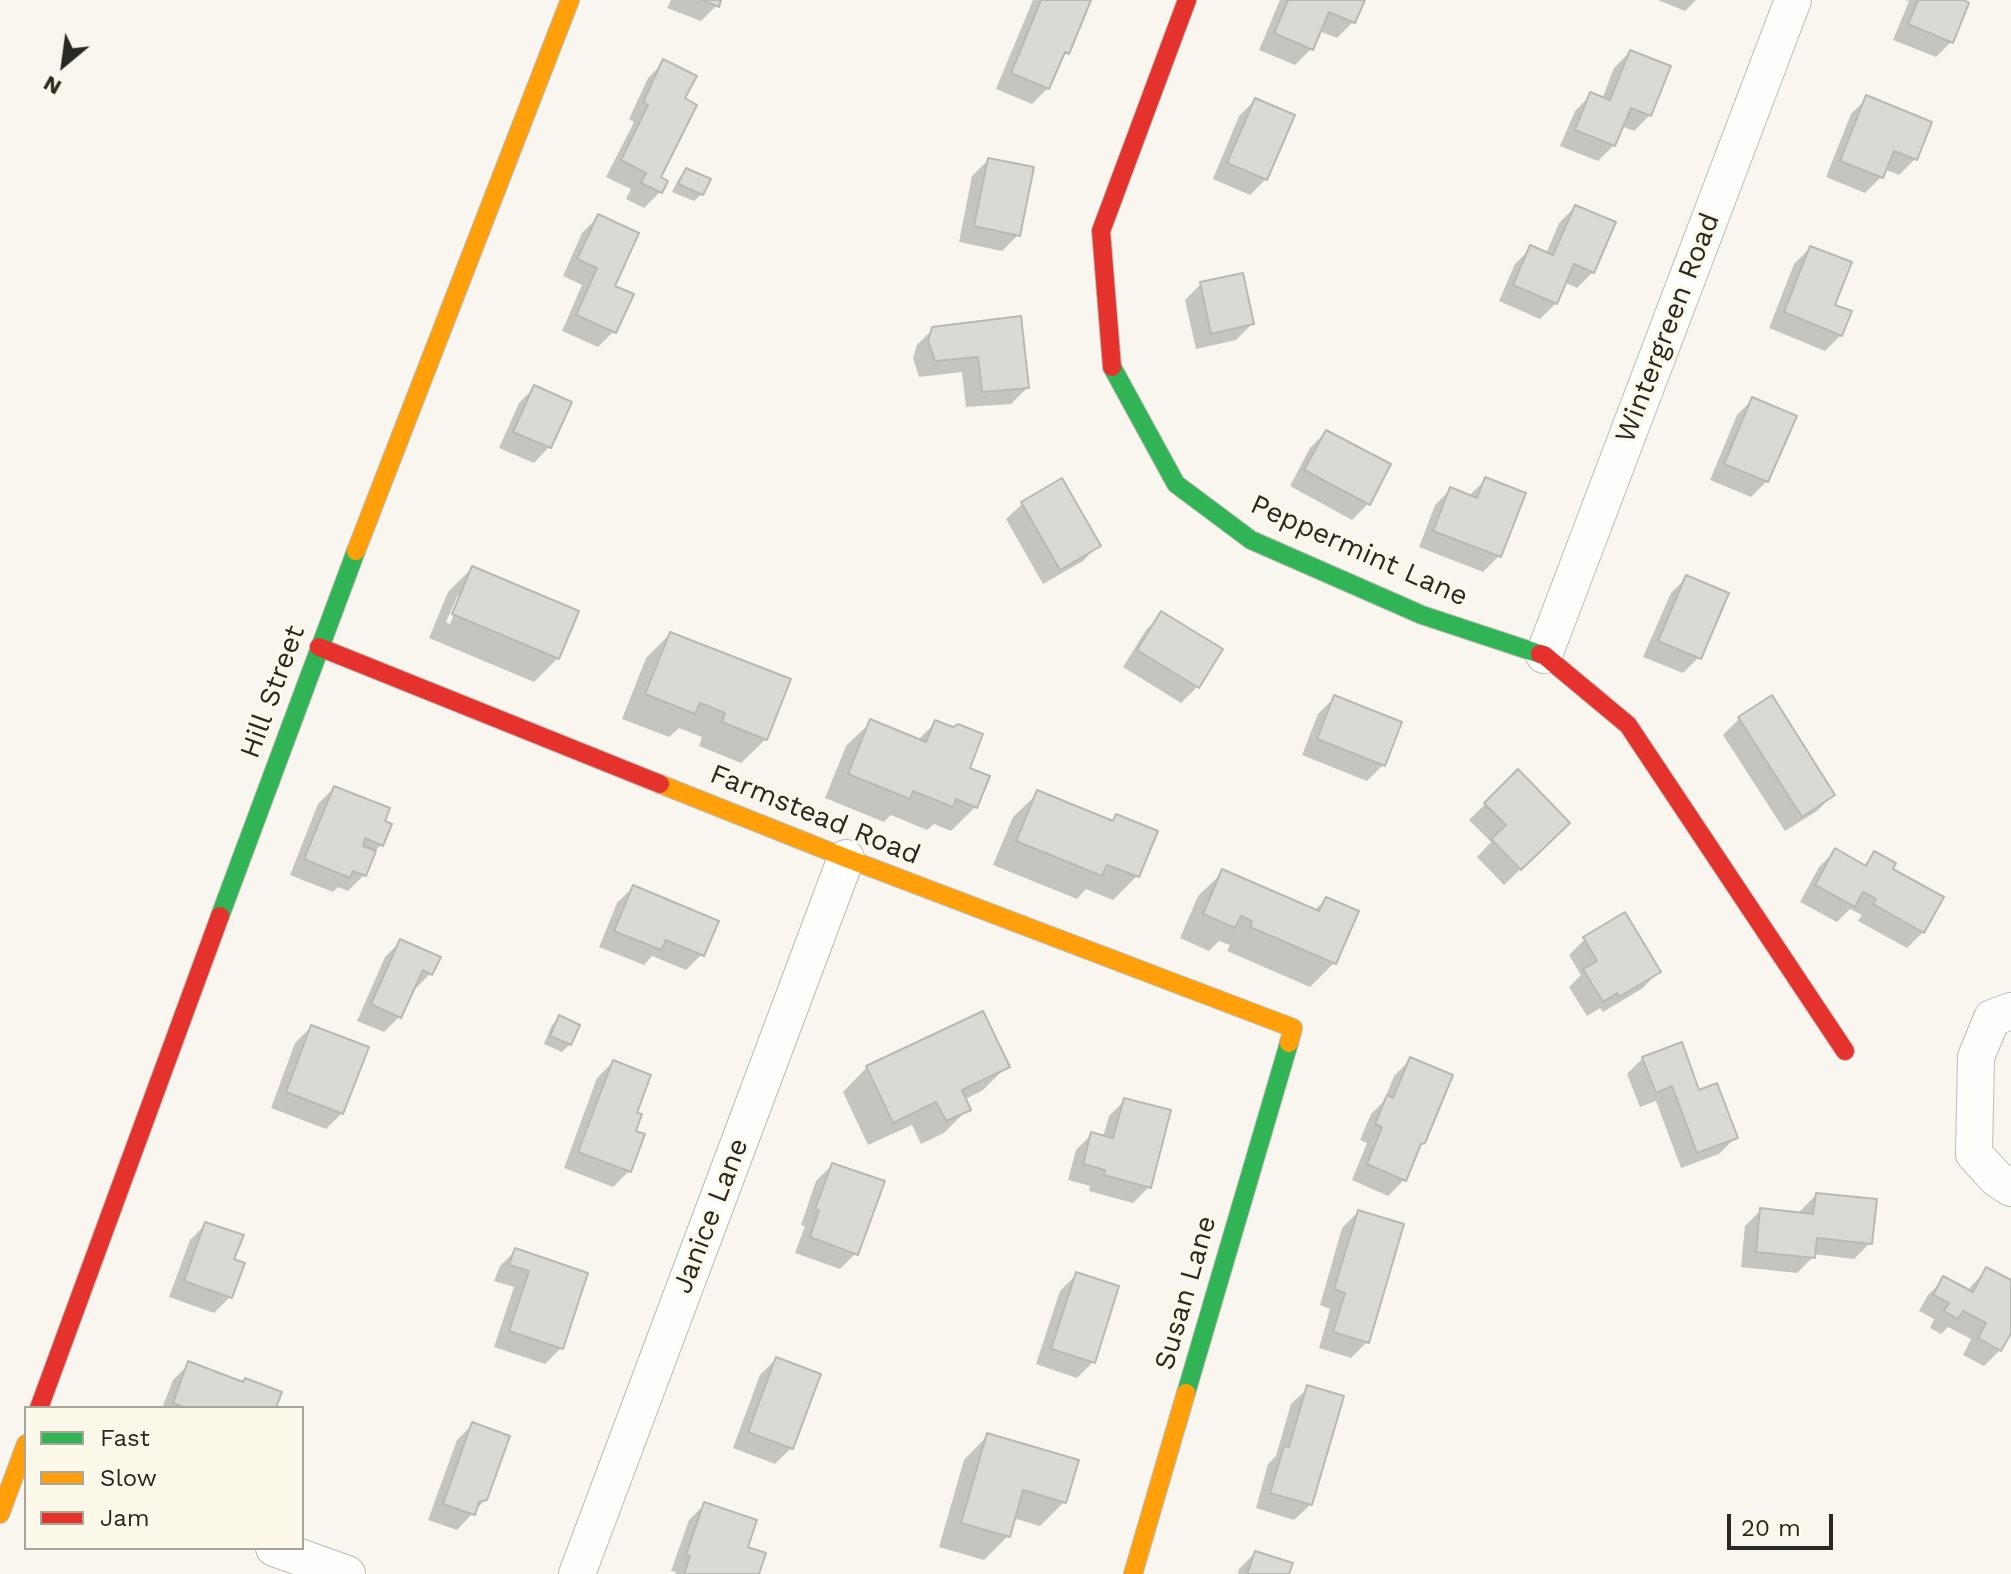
<!DOCTYPE html>
<style>
body{margin:0}
#map{position:relative;width:2011px;height:1574px;overflow:hidden;background:#f8f6ef;font-family:"Work Sans",sans-serif}
canvas{display:block}
.legend{position:absolute;left:24px;top:1406px;width:280px;height:144px;box-sizing:border-box;background:#fcf9eb;border:2px solid #a8a59b;margin:0;padding:10px 14px;list-style:none;font-size:24px;color:#292823}
.legend li{display:flex;align-items:center;gap:16px;height:40px}
.legend b{width:40px;border:2px solid #a8a59b}
.north{position:absolute;left:24px;top:24px;width:80px;height:80px;-webkit-text-stroke:6px #fcf9eb;paint-order:stroke;rotate:209deg;font-size:22px;font-weight:700;line-height:32px;text-align:center;color:#292823}
.north::after{content:'';display:block;margin:auto;width:28px;height:36px;background:#292823;clip-path:polygon(50% 0,100% 100%,50% 72%,0 100%)}
.scale{position:absolute;left:1727px;top:1514px;width:106px;height:36px;box-sizing:border-box;border:4px solid #292823;border-top:0;padding-left:10px;font-size:24px;line-height:28px;white-space:nowrap;color:#292823;-webkit-text-stroke:6px #fcf9eb;paint-order:stroke}
</style>
<div id="map">
<canvas width="2011" height="1574"></canvas>
<ul class="legend">
<li><b style="height:10px;background:#30b455"></b>Fast</li>
<li><b style="height:10px;background:#ff9f0a"></b>Slow</li>
<li><b style="height:10px;background:#e5322d"></b>Jam</li>
</ul>
<div class="north">N</div>
<div class="scale">20 m</div>
</div>
<script>
const g = document.querySelector('canvas').getContext('2d');
g.lineJoin = 'round';
function fillPath(path, color) { g.fillStyle = color; g.fill(path, 'evenodd'); }
function stroke(path, color, width, dash) { g.strokeStyle = color; g.lineWidth = width; g.lineCap = dash ? 'butt' : 'round'; g.setLineDash(dash || []); g.stroke(path); }
function drawText(font, color, halo, rows, align = 'center') {
  g.font = font + ' "Work Sans",sans-serif'; g.lineWidth = 6; g.setLineDash([]); g.textBaseline = 'middle'; g.strokeStyle = halo; g.fillStyle = color; for (const [text, x, y, turn = 0] of rows) {
    g.save(); g.translate(x, y); g.rotate((+turn || 0) * Math.PI / 180); g.textAlign = isNaN(turn) ? turn : align; if (halo) g.strokeText(text, 0, 0); g.fillText(text, 0, 0); g.restore();
  }
}
fillPath(new Path2D(`
 M671,0h48l-2,5 -16,16 -34,-13z
 M1033,0h56l-22,53 -8,8 -11,27 -16,16 -36,-15z
 M1280,0h82l-9,22 -16,16 -18,-7 -8,18 -16,16 -36,-15z
 M1658,0h38l-11,11z
 M1905,0h57l-10,41 -16,16 -43,-17 16,-39z
 M1630,52l20,63 -16,16 -13,-5 -7,19 -16,16 -38,-15 15,-35 16,-16 11,4 12,-31z
 M664,62l19,37 -25,79 2,14 -16,16 -18,-9 5,-10 -25,-12 28,-55 -5,-3 19,-41z
 M1867,98l48,61 -16,16 -15,-6 -3,8 -16,16 -39,-16 25,-63z
 M1255,100l11,79 -16,16 -37,-16 26,-63z
 M988,160l30,75 -16,16 -43,-9 13,-66z
 M686,170l16,24 -8,7 -22,-9 7,-14z
 M1575,207l18,65 -16,16 -13,-6 -8,21 -16,16 -41,-18 16,-37 16,-16 15,6 13,-31z
 M598,217l14,70 2,44 -16,16 -36,-16 20,-46 -19,-9 19,-43z
 M1810,248l23,58 8,29 -16,16 -56,-23 25,-64z
 M1201,284l51,40 -16,16 -40,9 -11,-49z
 M1019,318l8,70 -16,16 -45,3 -4,-35 -43,5 -6,-19 4,-13 16,-16z
 M535,387l14,60 -15,16 -35,-15 20,-45z
 M1753,399l14,82 -16,16 -41,-17 27,-65z
 M1326,432l42,72 -16,16 -62,-34 20,-38z
 M1486,479l13,77 -16,16 -64,-25 16,-42 16,-16 19,6z
 M1061,481l37,64 -15,16 -40,23 -37,-65 16,-15z
 M472,568l86,90 -24,24 -105,-44 19,-46zM458,595h4l-12,29 -4,-2z
 M1687,577l12,80 -16,16 -40,-16 28,-64z
 M1162,614l35,73 -16,16 -58,-36 23,-37z
 M670,634l96,105 -25,24 -42,-17 3,-9 -23,-9 -10,9 -47,-18 24,-61z
 M1334,698l49,67 -16,16 -65,-26 16,-41z
 M1739,719l94,76 -16,16 -32,20 -62,-96z
 M871,722l46,19 19,-19 31,47 8,38 -24,24 -17,-7 -7,6 -36,-15 -7,7 -59,-24 21,-52z
 M1518,772l50,51 -64,62 -27,-28 14,-15 -22,-22z
 M334,788l49,34 -1,22 -10,10 -8,21 -16,16 -10,-4 -5,5 -43,-17 28,-71z
 M1038,793l72,30 6,-6 21,59 -24,24 -27,-11 -9,10 -84,-34 20,-48z
 M1835,851l28,15 12,-12 15,15 33,63 -16,16 -49,-27 4,-6 -12,-6 -13,13 -37,-20 19,-35z
 M1223,872l91,39 12,-12 8,64 -24,24 -83,-36 3,-6 -11,-4 -10,10 -29,-13 18,-42z
 M633,887l69,67 -16,16 -34,-14 -8,9 -45,-18 18,-44z
 M1585,939l73,33 -15,16 -40,24 -3,-4 -13,8 -18,-29 12,-12 -12,-20z
 M401,941l30,32 -16,16 -3,-1 -12,28 -16,16 -27,-11 28,-64z
 M559,1018l11,26 -8,8 -18,-8 8,-19z
 M311,1027l31,86 -16,16 -55,-21 24,-65z
 M1643,1058l55,34 37,46 -16,16 -38,14 -25,-67 -16,6 -13,-33z
 M1410,1060l14,82 -7,6 -13,32 -16,16 -36,-16 15,-37 -7,-3 11,-26 13,-13 10,-25z
 M613,1062l21,52 -5,57 -16,16 -49,-19 33,-90z
 M1007,1066l-24,24 -19,10 4,9 -24,24 -23,11 -9,-19 -44,20 -25,-53 24,-25z
 M1125,1100l24,87 -16,16 -44,-12 1,-5 -22,-6 8,-30 16,-16 11,3 6,-21z
 M832,1165l24,88 -16,16 -45,-16 10,-27 -4,-1 15,-44z
 M1816,1195l54,48 -16,16 -41,-5v3l-16,16 -56,-6 4,-41 16,-16 39,4v-3z
 M1358,1212l9,130 -16,16 -32,-10 11,-39 -10,-4 22,-77z
 M206,1224l26,37 -2,36 -16,16 -45,-16 21,-57z
 M516,1250l70,24 -25,74 -16,16 -51,-17 20,-60 -20,-6 6,-15z
 M1987,1270l24,12v47l-11,21 -16,16 -21,-11 8,-16 -23,-12 -7,7 -11,-6 4,-9 -15,-8 9,-16 16,-16 24,13 3,-6z
 M1076,1275l17,87 -16,16 -41,-14 24,-73z
 M776,1359l15,89 -16,16 -42,-16 27,-73z
 M189,1364l84,44h-111l11,-28z
 M1308,1388l3,116 -17,16 -38,-12 12,-44 8,-8 15,-52z
 M473,1424l13,75 -29,31 -29,-10 29,-80z
 M988,1435l76,67 -24,24 -27,-8 -5,18 -24,24 -45,-13 25,-87z
 M705,1504l40,44 12,26h-82l1,-2 -5,-1 18,-51z
 M1255,1553l32,21h-49l1,-5z`), '#0003');
const building = new Path2D(`
 M702,0h19l-2,7z
 M1041,0h50l-22,54 -4,-2 -16,37 -38,-16z
 M1288,0h77l-10,23 -26,-11 -16,38 -39,-17z
 M1918,0h46l5,3 -16,40 -45,-19z
 M1630,50l41,16 -20,50 -20,-8 -16,38 -40,-16 15,-38 20,8z
 M663,59l34,17 -12,22 12,7 -36,72 7,4 -6,12 -21,-10 5,-10 -25,-13 27,-55 -5,-3z
 M1866,95l66,27 -15,38 -23,-9 -11,27 -43,-17z
 M1255,98l40,17 -28,65 -40,-17z
 M988,158l46,9 -14,69 -46,-10z
 M686,168l25,11 -8,16 -25,-11z
 M1575,205l41,17 -22,51 -20,-9 -17,40 -44,-19 17,-40 23,10z
 M598,214l41,19 -24,53 19,8 -18,39 -40,-18 21,-47 -20,-9z
 M1810,246l42,16 -17,43 17,6 -10,25 -58,-24z
 M1243,273l11,51 -43,10 -11,-52z
 M1021,316l8,72 -47,4 -4,-35 -43,4 -7,-20 4,-14z
 M534,385l38,17 -21,46 -38,-16z
 M1752,397l45,19 -29,66 -44,-18z
 M1326,430l65,34 -21,41 -66,-35z
 M1485,477l41,16 -25,64 -68,-26 17,-44 27,11z
 M1062,478l39,68 -41,24 -39,-68z
 M472,566l107,45 -20,48 -107,-45z
 M1686,575l43,18 -28,66 -43,-18z
 M1161,611l62,38 -24,39 -62,-38z
 M670,632l121,47 -24,61 -45,-18 3,-9 -25,-10 -5,11 -50,-20z
 M1334,695l68,27 -17,44 -68,-27z
 M1772,695l63,100 -33,22 -64,-100z
 M870,719l56,23 9,-22 18,7 5,-3 25,10 -13,34 20,8 -13,32 -21,-9 -3,8 -40,-16 -3,8 -62,-25z
 M1518,769l52,54 -49,47 -30,-31 15,-14 -22,-22z
 M334,786l56,22 -5,13 7,3 -9,22 -18,-8 -2,8 13,5 -10,25 -13,-5 -3,7 -46,-19z
 M1037,790l76,31 3,-7 42,17 -19,46 -32,-12 -5,11 -86,-35z
 M1835,848l31,18 8,-15 22,12 -3,6 51,28 -20,36 -51,-29 3,-5 -13,-7 -8,15 -40,-22z
 M1222,869l97,42 7,-14 33,14 -23,53 -86,-37 2,-6 -11,-5 -6,12 -32,-14z
 M633,885l86,36 -15,35 -38,-16 -5,10 -47,-19z
 M1625,912l36,60 -42,25 -2,-4 -14,9 -20,-33 14,-8 -14,-24z
 M400,939l41,18 -9,18 -9,-5 -22,48 -30,-14z
 M983,1011l27,56 -48,23 9,20 -25,11 -10,-19 -43,21 -27,-57z
 M559,1015l21,10 -9,20 -21,-9z
 M311,1025l58,22 -26,67 -57,-22z
 M1682,1042l17,48 18,-7 21,55 -41,15 -25,-67 -16,7 -14,-36z
 M1410,1057l43,18 -28,68 -4,1 -15,37 -39,-17 15,-37 -7,-3 12,-29 6,3z
 M613,1060l38,15 -14,38 5,1 -6,17 9,3 -14,38 -53,-20z
 M1124,1098l47,12 -20,78 -47,-13 1,-5 -22,-6 8,-32 22,6z
 M832,1163l53,18 -27,74 -48,-18 9,-27 -4,-1z
 M1816,1193l61,6 -5,45 -55,-6 -2,20 -59,-6 4,-44 53,6z
 M1358,1210l46,14 -35,119 -36,-11 12,-39 -11,-4z
 M205,1222l39,13 -10,24 11,4 -13,35 -48,-17z
 M515,1248l73,25 -25,76 -54,-18 20,-60 -20,-6z
 M1986,1267l25,13v53l-10,18 -23,-13 8,-15 -23,-12 -5,8 -14,-8 5,-8 -16,-8 10,-19 30,16z
 M1076,1272l43,14 -24,77 -44,-14z
 M776,1357l45,17 -28,75 -45,-17z
 M188,1361l55,21 2,-4 37,14 -6,16h-91l-12,-5z
 M1307,1385l37,11 -32,109 -42,-12 14,-47 5,1z
 M472,1422l38,14 -23,64 -8,2 -4,13 -32,-11z
 M987,1433l92,27 -13,43 -43,-13 -13,47 -49,-14z
 M704,1502l53,18 -9,27 18,6 -7,21h-75l6,-18 -4,-1z
 M1255,1551l38,12 -4,11h-42z`);
fillPath(building, '#dbd9d4');
stroke(building, '#bab8b2', 2);
const street = new Path2D(`
 M1544,655l249,-655
 M2011,1011l-19,7 -16,39 -2,97 23,25 14,9
 M274,1548l73,26
 M577,1574l269,-716`);
const fast = new Path2D(`
 M1112,367l64,117 75,56 171,75 118,39
 M220,916l136,-365
 M1186,1393l103,-350`);
const slow = new Path2D(`
 M356,551l214,-551
 M660,784l186,74 447,170 -4,15
 M0,1514l26,-70
 M1133,1574l53,-181`);
const jam = new Path2D(`
 M1112,367l-11,-136 86,-231
 M319,647l341,137
 M1540,654l4,1 84,70 217,326
 M39,1408l181,-492`);
stroke(street, '#bcbab5', 38);
stroke(fast, '#bcbab5', 20);
stroke(slow, '#bcbab5', 20);
stroke(jam, '#bcbab5', 20);
stroke(street, '#fefefd', 36);
stroke(fast, '#30b455', 18);
stroke(slow, '#ff9f0a', 18);
stroke(jam, '#e5322d', 18);
drawText('28px', '#292823', '#fcf9eb', [
 ["Wintergreen Road",1668,328,-69],
 ["Peppermint Lane",1359,551,24],
 ["Hill Street",273,692,-70],
 ["Farmstead Road",815,815,22],
 ["Janice Lane",711,1216,-69],
 ["Susan Lane",1186,1293,-74]
]);
</script>
